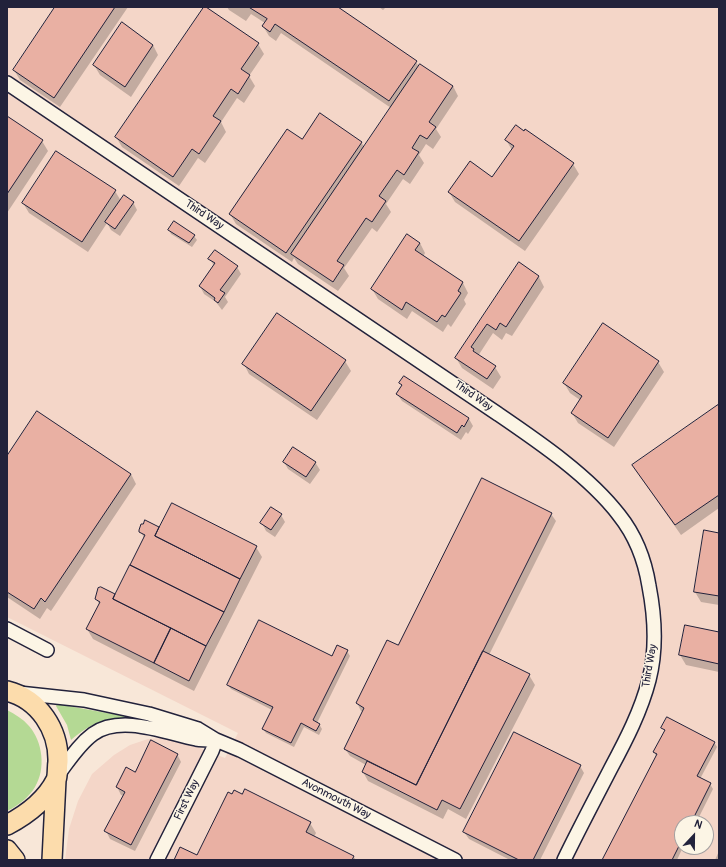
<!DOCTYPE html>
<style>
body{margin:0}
#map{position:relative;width:726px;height:867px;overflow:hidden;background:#f8e7d8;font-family:Pangolin,sans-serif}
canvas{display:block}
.frame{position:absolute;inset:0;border:8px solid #22223b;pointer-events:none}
.north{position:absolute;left:674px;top:815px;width:40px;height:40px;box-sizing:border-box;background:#fcf5e5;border:1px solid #a5a1a1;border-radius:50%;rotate:22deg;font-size:11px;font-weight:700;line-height:16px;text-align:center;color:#22223b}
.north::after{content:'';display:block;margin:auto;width:14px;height:18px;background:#22223b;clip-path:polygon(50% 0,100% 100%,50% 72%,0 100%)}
</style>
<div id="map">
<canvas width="726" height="867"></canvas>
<div class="frame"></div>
<div class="north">N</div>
</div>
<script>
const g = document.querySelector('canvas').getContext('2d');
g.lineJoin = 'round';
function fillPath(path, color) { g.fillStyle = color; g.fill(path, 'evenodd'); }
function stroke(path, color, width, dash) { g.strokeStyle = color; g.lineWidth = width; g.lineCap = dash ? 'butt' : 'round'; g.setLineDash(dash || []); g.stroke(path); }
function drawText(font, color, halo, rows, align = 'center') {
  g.font = font + ' Pangolin,sans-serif'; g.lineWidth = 3; g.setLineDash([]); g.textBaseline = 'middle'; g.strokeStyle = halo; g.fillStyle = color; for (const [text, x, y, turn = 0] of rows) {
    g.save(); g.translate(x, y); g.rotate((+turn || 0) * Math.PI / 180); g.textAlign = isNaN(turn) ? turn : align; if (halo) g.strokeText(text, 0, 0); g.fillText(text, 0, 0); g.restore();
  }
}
fillPath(new Path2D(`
 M7,7h712v853h-654l4,-31 9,-28 14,-27 22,-19 16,-10 18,-6 15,-1 24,5 38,15 13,-25 -231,-116zM682,823h24v24h-24z`), '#f4d6c8');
fillPath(new Path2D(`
 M57,704l72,13v2c-26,0 -37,3 -58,21l-4,-15 -11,-19z
 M7,710c8,4 16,9 22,16 14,16 17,43 6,61 -6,10 -17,19 -28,24z`), '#b4d994');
fillPath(new Path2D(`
 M56,7h72l-68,100 -40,-27 -6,-10z
 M227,7h109l80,55 3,5 34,19 5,10 -22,33 5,8 -8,12 -7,-5 -7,11 5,8 -14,21 -7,-5 -17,25 5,8 -14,20 -5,-4 -28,40 5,8 -11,15 -40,-27 -4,-6 -2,4 -56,-38 -6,-10 73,-74 58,2 4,6 26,-40 -110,-75 -5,8 -7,-5 -6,-10 2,-3 -14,-9 -5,7 -17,-11z
 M379,7h7l-3,3z
 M258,44l6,10 -15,22 6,10 -11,17 -7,-5 -16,24 5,10 -21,31 -7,-5 -19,28 -57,-39 -6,-10z
 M153,45l5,10 -27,42 -31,-22 -6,-10z
 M7,117l35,24 6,10 -41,62z
 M506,140l67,24 6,10 -54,77 -70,-49 -6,-10 43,-14 20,-28z
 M115,191l6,10 12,1 4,8 -17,26 -9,-6 -4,-7 -19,29 -59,-39 -6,-10z
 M169,230l25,6 3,4 -5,7 -21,-13z
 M408,236l12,7 5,10 -2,4 40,26 5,10 -4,7 2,4 -15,23 -3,-3 -5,8 -31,-21 -5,8 -29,-20 -6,-10z
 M210,259l27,8 4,7 -16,23 3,5 -6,8 -6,-8 -12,-8 -4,-8 14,-20z
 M519,263l20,14 5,10 -32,49 -6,-3 -4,7 -9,-7 -15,23 17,11 6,10 -8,12 -31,-21 -6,-10z
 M345,361l6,10 -34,49 -68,-46 -5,-10z
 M658,362l6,10 -50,75 -36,-24 -6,-10 8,-13 -10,-7 -6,-10z
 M405,377l64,42 4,7 -5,8 -2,-2 -5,8 -59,-39 -5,-7 5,-8 -1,-2z
 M719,409v99l-38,27 -42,-60z
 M7,458l124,16 5,10 -85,127 -4,-3 -7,11 -33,-22z
 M284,462h31l5,8 -10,14 -22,-15z
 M172,504l84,43 6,10 -68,134 -101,-52 -6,-10 13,-24 -4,-6 5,-10 14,7 29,-58 -3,-6 5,-10 13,7z
 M551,514l5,7 -67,134 40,20 6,10 -69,134 -18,-10 -5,10 -75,-38 -5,-9 3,-7 -16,-9 -5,-7 19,-37 -3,-1 -4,-8 41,-57z
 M281,515l4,7 -10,15 -9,-6 -4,-8z
 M719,534v71l-18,-3 -6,-10z
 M719,633v39l-33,-7 -6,-10z
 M338,646l9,5 3,5 -33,67 2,1 3,5 -3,6 -15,-8 -10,20 -28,-14 -3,-4 9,-19 -41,-21 -3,-4 104,-27z
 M663,728l51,14 3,5 -17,32 10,5 3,5 -17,34h-14v24h1l-6,13h-74l53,-104 -2,-4 11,-20z
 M177,754l4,8 -46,89 -25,-12 -4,-8 18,-35 -3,-1 -4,-8 19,-14z
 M580,766l4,7 -44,87h-30l-41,-21 -5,-7z
 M310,823l6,10 -2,4 39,19 3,4h-181l22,-3z
 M719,851v9h-4z`), '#0003');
const building = new Path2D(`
 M55,7h60l-61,91 -41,-28z
 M204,7h2l53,36 -18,26 9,6 -12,19 -7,-5 -18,27 8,5 -22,33 -7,-5 -19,28 -58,-40z
 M249,7h89l79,54 -28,40 -114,-77 -5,8 -8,-6 5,-7z
 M122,22l31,23 -28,42 -32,-22z
 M420,64l33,22 -24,36 7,5 -9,12 -7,-4 -8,13 7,4 -15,23 -7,-5 -18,26 7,5 -14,21 -6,-4 -29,43 7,4 -11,17 -42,-28z
 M320,113l42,29 -76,111 -57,-39 58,-85 15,10z
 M7,116l36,24 -36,54z
 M516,125l8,6 1,-2 49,34 -55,78 -71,-49 22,-31 22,16 22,-31 -9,-6z
 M56,151l60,39 -34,52 -60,-39z
 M124,195l10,7 -19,27 -10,-7z
 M174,221l21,14 -6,8 -21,-13z
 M407,234l13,9 -5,7 48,32 -5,9 3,2 -16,24 -3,-2 -5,7 -31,-20 -4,8 -31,-21z
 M215,250l23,16 -18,24 5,3 -7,10 -4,-3 1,-2 -16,-12 16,-23 -7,-4z
 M519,262l20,14 -33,51 -6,-4 -4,7 -9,-6 -16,23 3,2 -1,2 23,15 -9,13 -32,-21z
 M277,313l69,47 -35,51 -69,-47z
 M603,323l56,38 -51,77 -37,-25 11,-17 -19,-13z
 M404,376l65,42 -5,9 -2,-2 -5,8 -61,-39 6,-9 -3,-2z
 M718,405l1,2v88l-44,30 -43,-60z
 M37,411l94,63 -86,128 -4,-4 -7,11 -27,-17v-136z
 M293,447l23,15 -10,15 -23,-15z
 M482,478l70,35 -136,272 -72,-36 20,-41 -8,-5 31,-63 11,5z
 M172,503l85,43 -17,33 -85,-43z
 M271,507l11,7 -11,16 -11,-7z
 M145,520l14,7 -4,9 85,43 -16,33 -94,-47 15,-30 -6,-3v-2l2,-6h2z
 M704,530l15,3v63l-25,-4z
 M130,565l94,47 -18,34 -93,-47z
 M101,587l14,7 -2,5 58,29 -17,35 -68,-34 14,-27 -5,-3 3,-11z
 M259,620l73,36 5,-11 11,5 -35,70 7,4 -4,7 -15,-8 -10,20 -29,-14 11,-22 -46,-22z
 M685,625l34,7v32l-40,-9z
 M171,628l35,18 -17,35 -35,-18z
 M483,651l47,23 -70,135 -18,-9 -5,10 -75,-38 5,-11 49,24z
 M667,717l48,25 -18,34 14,7 -20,40h-9v17l-10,20h-70l55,-106 -4,-2 12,-22 -4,-2z
 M514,732l67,33 -48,95h-14l-56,-28z
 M151,740l27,14 -47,91 -27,-14 21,-39 -9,-5 10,-20 9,5z
 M245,789l66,33 -5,10 48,24 -2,4h-178l6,-13 17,8 31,-63 4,2 2,-4 8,4z`);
fillPath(building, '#e9b0a3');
stroke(building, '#22223b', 1);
const minor = new Path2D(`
 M7,83l491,331c41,28 91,62 121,101 16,20 26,46 30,71 6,31 8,63 0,94 -8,31 -23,60 -38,88 -16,31 -32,61 -47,92
 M7,629l40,21
 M19,693l65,7 65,14 49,15 18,11 24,10 215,110
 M57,776c11,-14 21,-31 36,-42 28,-20 73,-1 103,5 6,1 13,1 19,1
 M157,860l55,-109 4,-11`);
const highway = new Path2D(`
 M7,691c32,8 52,39 51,71 -1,5 0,13 -2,18 -10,20 -30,35 -49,45
 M7,850l8,10
 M52,860l4,-80`);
stroke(minor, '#22223b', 16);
stroke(highway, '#22223b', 22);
stroke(minor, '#fcf5e5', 13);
stroke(highway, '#fcdcac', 19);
drawText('11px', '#22223b', '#fcf5e5', [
 ["Third Way",204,215,34],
 ["Third Way",473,396,35],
 ["Third Way",650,666,-80],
 ["Avonmouth Way",336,799,27],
 ["First Way",187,800,-64]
]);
</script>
